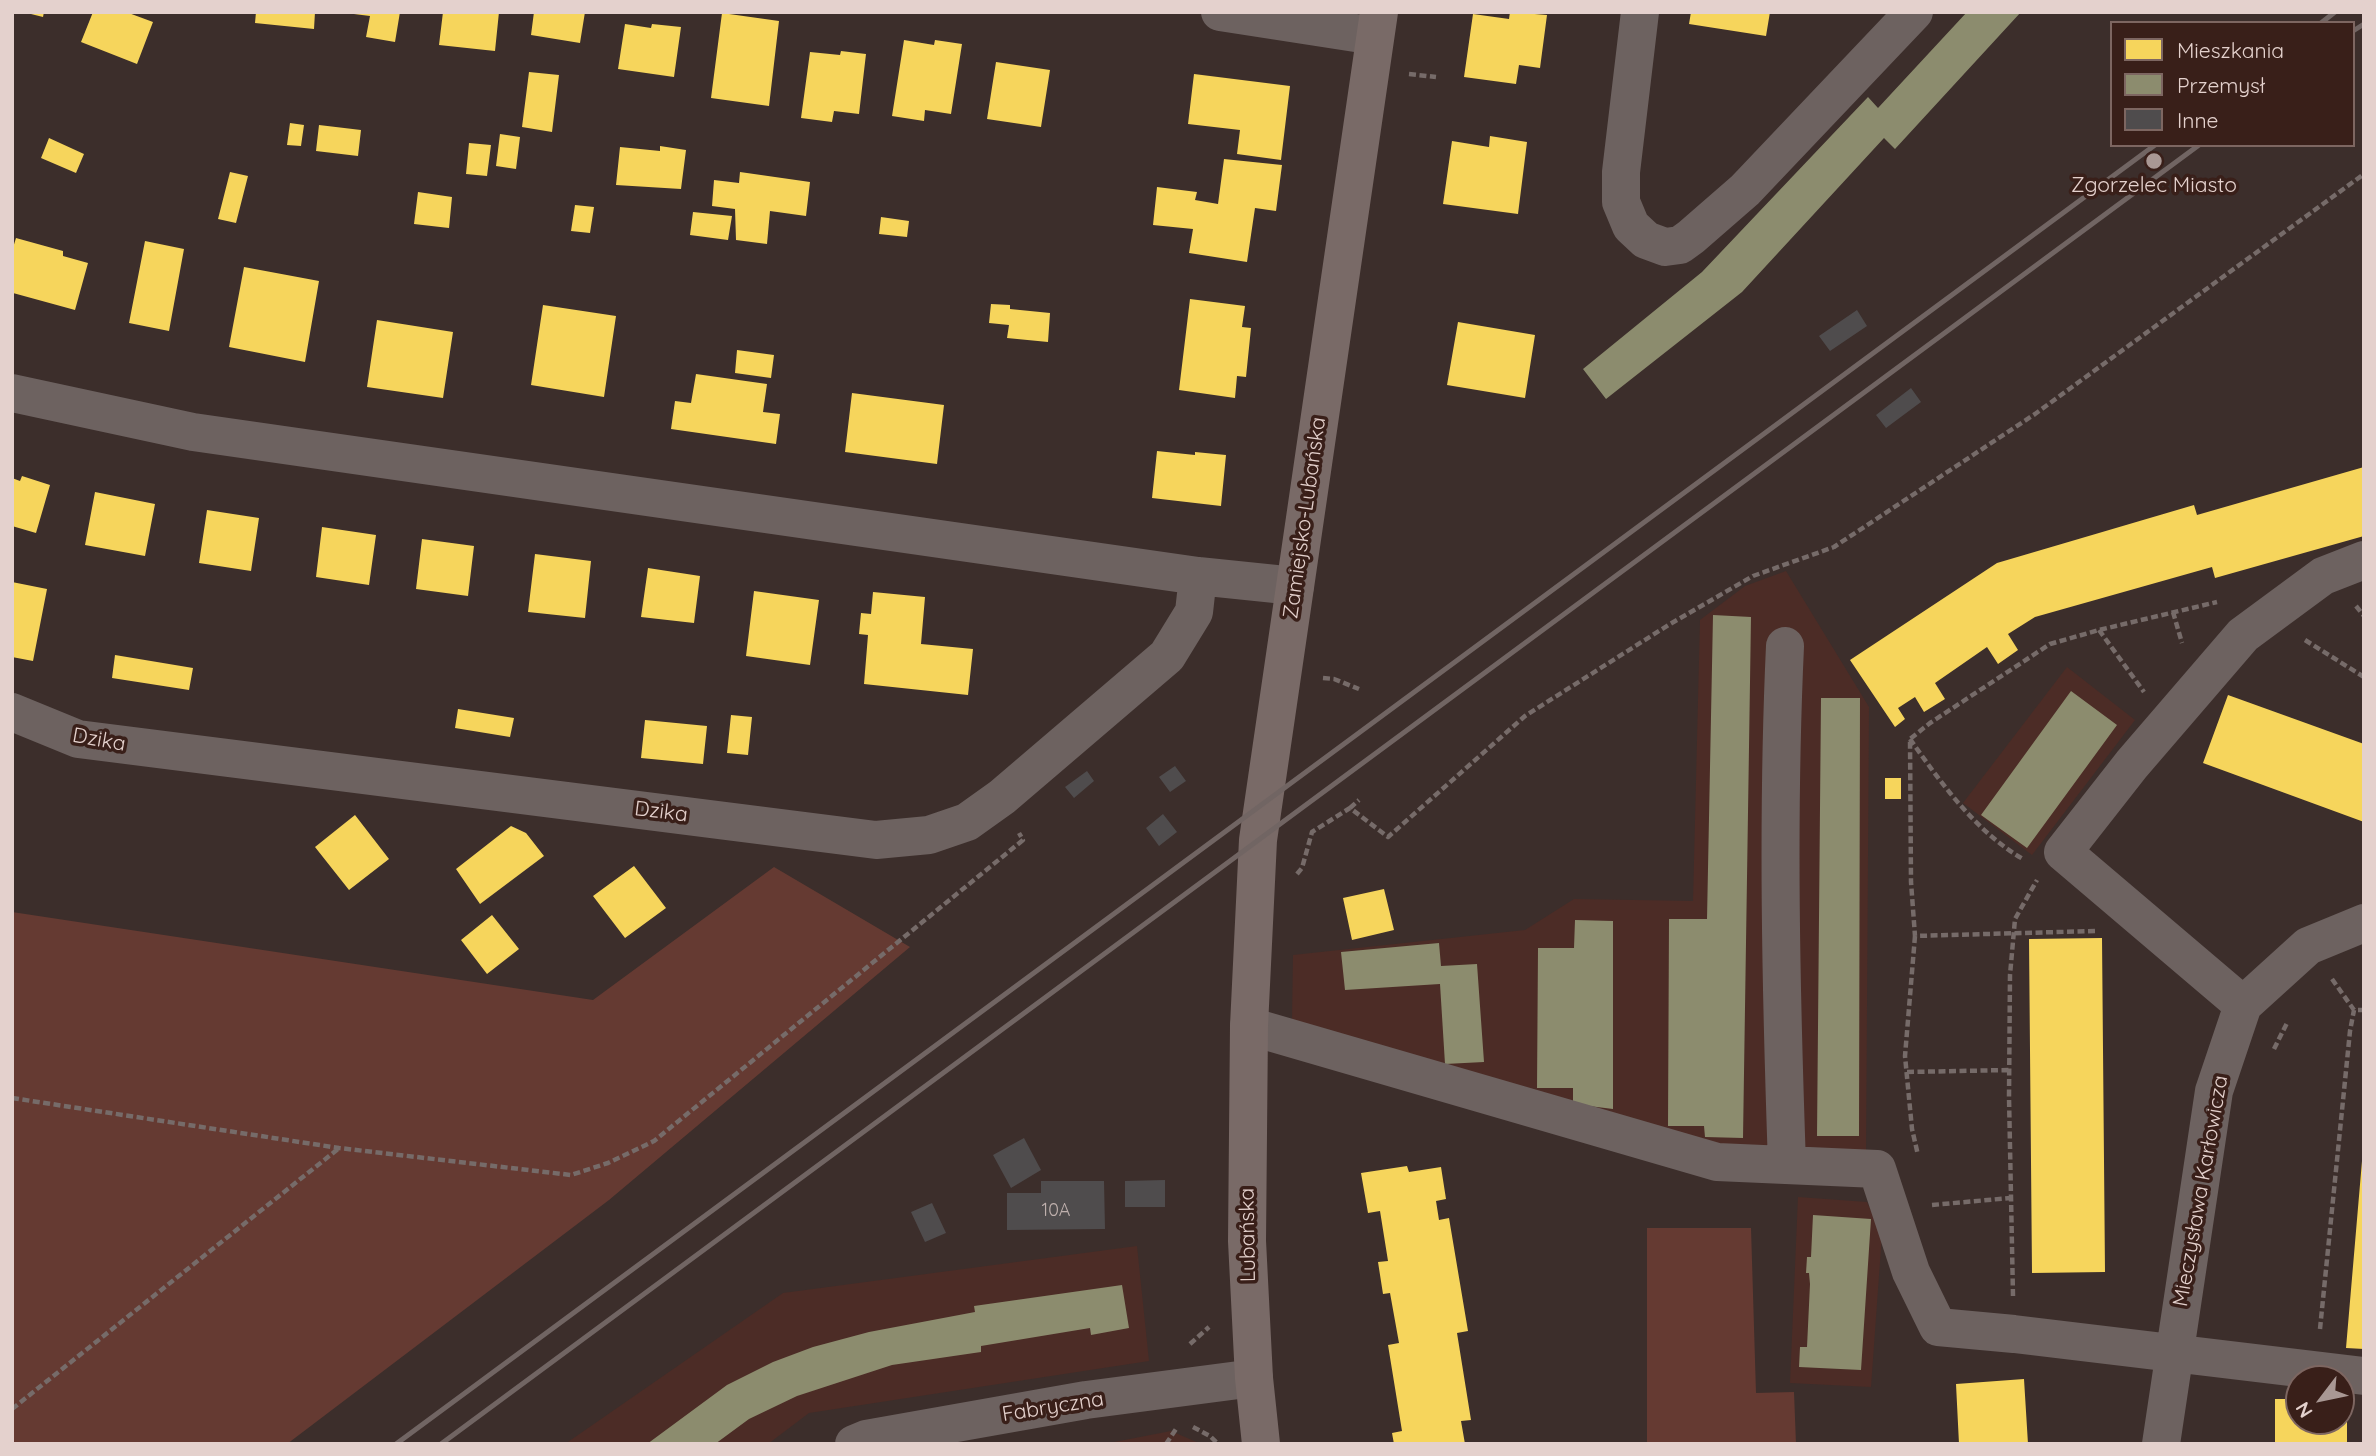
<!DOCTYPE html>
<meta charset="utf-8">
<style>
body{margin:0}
#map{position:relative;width:2376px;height:1456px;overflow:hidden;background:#3c2e2b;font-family:Quicksand,sans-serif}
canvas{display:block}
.frame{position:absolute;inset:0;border:14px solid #e4d1cd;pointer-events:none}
.legend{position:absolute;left:2110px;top:21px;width:245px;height:126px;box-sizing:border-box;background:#391f19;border:2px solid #7d6661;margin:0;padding:9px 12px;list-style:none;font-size:21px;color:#e4d1cd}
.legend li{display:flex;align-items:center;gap:14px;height:35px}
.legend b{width:35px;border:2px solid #7d6661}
.north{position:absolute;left:2285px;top:1365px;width:70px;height:70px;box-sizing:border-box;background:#391f19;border:2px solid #7d6661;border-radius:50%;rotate:238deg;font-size:19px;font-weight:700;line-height:28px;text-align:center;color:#e4d1cd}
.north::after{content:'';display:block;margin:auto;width:24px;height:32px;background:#a99894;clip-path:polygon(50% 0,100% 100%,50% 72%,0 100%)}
</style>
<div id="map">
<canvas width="2376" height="1456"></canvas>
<div class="frame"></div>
<ul class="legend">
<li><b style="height:19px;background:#f6d55c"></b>Mieszkania</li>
<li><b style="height:19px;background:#8c8c6e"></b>Przemysł</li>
<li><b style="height:19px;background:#4f4c4d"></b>Inne</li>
</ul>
<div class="north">N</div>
</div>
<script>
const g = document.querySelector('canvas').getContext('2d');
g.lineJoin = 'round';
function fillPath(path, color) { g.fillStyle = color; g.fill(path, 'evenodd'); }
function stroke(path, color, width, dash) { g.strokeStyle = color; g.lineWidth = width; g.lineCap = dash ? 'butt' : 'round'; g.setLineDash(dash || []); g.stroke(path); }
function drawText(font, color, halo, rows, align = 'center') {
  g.font = font + ' Quicksand,sans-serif'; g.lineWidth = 7; g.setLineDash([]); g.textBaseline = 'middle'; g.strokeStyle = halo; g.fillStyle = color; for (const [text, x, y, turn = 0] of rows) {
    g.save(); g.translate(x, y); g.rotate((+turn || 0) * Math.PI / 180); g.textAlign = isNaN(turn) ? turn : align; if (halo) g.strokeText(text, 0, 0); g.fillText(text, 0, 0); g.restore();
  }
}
fillPath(new Path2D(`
 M1786,571l83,136 -3,448 -151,-4 -423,-129 1,-67 232,-25 49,-31 119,2 7,-281 45,-34z
 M2067,667l68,53 -103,135 -69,-52z
 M1798,1197l69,5 15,32 -11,153 -81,-4z
 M1137,1246l12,115 -340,52 -41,31h-203l218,-151z
 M1171,1431l30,13h-97z`), '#4c2c26');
fillPath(new Path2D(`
 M774,867l136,80 -301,253 -322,244h-275v-532l581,88z
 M1647,1228h104l5,165 38,-1 2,52h-149z`), '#653a32');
fillPath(new Path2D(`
 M23,12h21l-1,5z
 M93,12h33l27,10 -16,42 -56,-22z
 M256,12h59l-1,17 -59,-6z
 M355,12h45l-5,30 -29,-5 4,-21 -16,-2z
 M443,12h56l-4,39 -56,-6z
 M534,12h51l-5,31 -49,-8z
 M1510,12l37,3 -7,53 -21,-3 -3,19 -52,-7 9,-63 36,5z
 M1691,12h79l-4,24 -77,-12z
 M722,13l57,8 -10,85 -58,-8z
 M625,24l26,4 1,-4 29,3 -7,50 -56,-8z
 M904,40l30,5 1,-5 27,4 -11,70 -26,-4 -1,11 -32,-5z
 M841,51l25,3 -7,60 -25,-3 -2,11 -31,-4 9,-66 30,3z
 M996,62l54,8 -9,57 -54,-8z
 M529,72l30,3 -7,57 -30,-5z
 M1194,74l96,12 -9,74 -44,-6 3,-24 -52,-6z
 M290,123l14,2 -3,21 -14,-1z
 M319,125l42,5 -3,26 -42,-5z
 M500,134l20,3 -4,32 -20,-3z
 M1490,136l37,6 -9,72 -75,-10 9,-63 37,6z
 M49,138l35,16 -8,19 -35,-15z
 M469,143l22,2 -4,31 -21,-2z
 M660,146l26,4 -5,39 -65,-4 4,-38 40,4z
 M1224,159l58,6 -6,46 -21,-3 -8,54 -58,-9 4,-24 -40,-4 4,-38 40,5 -2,8 23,4z
 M230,172l18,4 -12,47 -18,-4z
 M740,172l70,10 -4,34 -36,-5 -3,33 -31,-4 -1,-31 -23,-3 2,-26 25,3z
 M418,192l34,5 -3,31 -35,-4z
 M575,205l19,2 -4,26 -19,-2z
 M693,212l39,4 -4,24 -38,-5z
 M881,217l28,4 -2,16 -28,-3z
 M16,238l47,13v5l25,7 -13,47 -62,-17 -1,-42z
 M145,241l39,8 -15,82 -40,-8z
 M244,267l75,14 -14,81 -76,-15z
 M1190,299l55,7 -3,21 9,1 -5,49 -9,-1 -2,22 -56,-8z
 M991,304l19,1v4l40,4 -2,29 -41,-4 2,-13 -20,-2z
 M543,305l73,11 -12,81 -73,-12z
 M377,320l76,12 -10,66 -76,-11z
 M1458,322l77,13 -10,63 -78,-13z
 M737,350l37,5 -3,23 -36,-5z
 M696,374l71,10 -4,28 17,2 -4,30 -105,-15 4,-28 16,2z
 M852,393l92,12 -7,59 -92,-12z
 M1157,451l38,4v-3l31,3 -5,51 -69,-8z
 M2364,467v69l-149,42 -3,-11 -177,50 -27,17 10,16 -20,14 -11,-17 -52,36 10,16 -21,13 -9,-15 -17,11 7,11 -10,8 -45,-67 147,-97 197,-58 3,10z
 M22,476l28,9 -14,48 -24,-7v-48l8,3z
 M95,492l60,12 -10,52 -60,-11z
 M207,510l52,8 -8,53 -52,-8z
 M322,527l54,8 -7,50 -53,-8z
 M422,539l52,7 -6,50 -52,-7z
 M535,554l56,7 -6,57 -57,-6z
 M648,568l52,8 -6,47 -53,-6z
 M12,582l35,7 -14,72 -21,-4z
 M754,591l65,9 -9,65 -64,-9z
 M873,592l52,5 -4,47 52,5 -5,46 -104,-11 4,-49 -9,-1 2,-21 10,1z
 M115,655l78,13 -4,22 -77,-12z
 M2228,695l136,49v78l-161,-59z
 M458,709l56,9 -4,19 -55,-9z
 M731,715l21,2 -4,38 -21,-2z
 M645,720l62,6 -4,38 -62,-6z
 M1885,778h16v21h-16z
 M355,815l34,44 -40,31 -34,-43z
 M511,826l15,7 18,23 -64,48 -24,-35z
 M634,866l32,42 -41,30 -32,-42z
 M1384,889l10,41 -42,10 -9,-42z
 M492,915l27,34 -32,25 -26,-34z
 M2102,938l3,334 -73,1 -3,-334z
 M2362,1161h2v188l-18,-1z
 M1407,1166l2,6 32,-5 5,32 -10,2 3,19 10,-2 19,113 -11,2 14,87 -10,1 4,23h-71l-2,-11 10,-2 -14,-86 11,-2 -9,-50 -7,1 -5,-32 10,-1 -8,-50 -12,2 -7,-40z
 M2024,1379l4,65h-69l-3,-60z
 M2275,1399h24v22h42v-22h6v45h-72z`), '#f6d55c');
fillPath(new Path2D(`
 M1967,12h54l-126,137 -11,-11 -142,154 -136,107 -23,-30 119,-97 166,-175 10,11z
 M1713,615l38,2 -8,521 -38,-1 -1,-11h-36l1,-207h38z
 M2071,691l46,34 -90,123 -46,-33z
 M1821,698h39l-1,438h-42z
 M1575,920l38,1v188l-40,-5v-16h-36l1,-140h36z
 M1439,943l2,23 36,-2 7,98 -39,2 -5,-80 -95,6 -4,-38z
 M1813,1215l58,4 -10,151 -62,-3 1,-20h7l3,-63 -1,-11h-3l1,-16h4z
 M1122,1285l7,43 -38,7 -1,-7 -109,18v6l-89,13 -95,31 -48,23 -34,25h-68l80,-59 46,-23 40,-15 56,-15 106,-20 -1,-6z`), '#8c8c6e');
fillPath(new Path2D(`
 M1857,310l10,16 -37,25 -11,-15z
 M1911,388l10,14 -35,26 -10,-13z
 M1175,766l11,15 -16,11 -11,-15z
 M1087,771l7,10 -20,17 -9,-11z
 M1163,814l14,18 -18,14 -13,-18z
 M1024,1138l17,32 -30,18 -18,-33z
 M1165,1180v27h-40v-26z
 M1041,1181h63l1,48 -98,1v-37h34z
 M932,1203l14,30 -21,9 -14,-30z`), '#4f4c4d');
stroke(new Path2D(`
 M1409,74l27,3
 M2356,606l8,10
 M2173,612l9,31
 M2099,630l45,62
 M2305,640l59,37
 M1323,678l11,1 25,10
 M1910,739c31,44 66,93 113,120
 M1350,808l9,-8
 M1297,874l5,-6 10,-36 38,-24 38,29 137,-121 145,-92 83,-48 81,-29 201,-133 329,-240
 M2095,931l-180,5 -4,-54 -1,-143 20,-16 120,-79 49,-14 118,-28
 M1915,936l-10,120 7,73 6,26
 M2332,979l22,31h10
 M2274,1049l13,-26
 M1907,1072l102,-2
 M12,1098l327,50 232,27 37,-12 46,-22 369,-301 -4,-7
 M1932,1205l78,-7
 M2013,1296l-4,-199 1,-122 5,-56 22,-39
 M2320,1329l30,-298 4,-21
 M1190,1344l19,-17
 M12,1409l326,-260
 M1193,1427l17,9 8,8
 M1166,1444l10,-15`), '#766b69', 4.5, [7, 3.5]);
stroke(new Path2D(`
 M1220,12l155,24
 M1640,12l-19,160v30l10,24 15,14 19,7 15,-2 11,-8 54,-47 169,-178
 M12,393l181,39 1005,144 97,10
 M1785,646c-8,173 -4,346 2,519
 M12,712l66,27 798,101 53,-5 38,-13 35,-25 165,-141 27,-44 4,-36
 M2243,1005l-180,-153 69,-88 111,-129 80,-59 41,-16
 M1249,1026l468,136 160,7 34,103 27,55 76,7 350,42
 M854,1444l12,-5 220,-39 168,-22
 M2161,1444l53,-353 29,-86 65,-59 56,-23`), '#6d6260', 38);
stroke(new Path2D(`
 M1261,1444l-7,-66 -7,-137 2,-215 9,-186 121,-828`), '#796a67', 38);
stroke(new Path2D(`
 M2321,23l14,-11
 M2353,31l11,-7
 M396,1444l1759,-1299
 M441,1444l1758,-1299`), '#716563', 5);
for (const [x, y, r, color] of [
 [2154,161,9,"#a99894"]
]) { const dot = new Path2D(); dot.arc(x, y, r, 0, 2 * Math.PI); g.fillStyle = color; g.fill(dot); stroke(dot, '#391f19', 2.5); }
drawText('18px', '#bfb0ad', null, [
 ["10A",1056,1211]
]);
drawText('21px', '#e4d1cd', '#391f19', [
 ["Zgorzelec Miasto",2154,186]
]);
drawText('21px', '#e4d1cd', '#391f19', [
 ["Zamiejsko-Lubańska",1305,518,-82],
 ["Dzika",99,740,10],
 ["Dzika",661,812,7],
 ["Mieczysława Karłowicza",2201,1191,-80],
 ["Lubańska",1248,1235,-91],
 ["Fabryczna",1053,1407,-9]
]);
</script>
